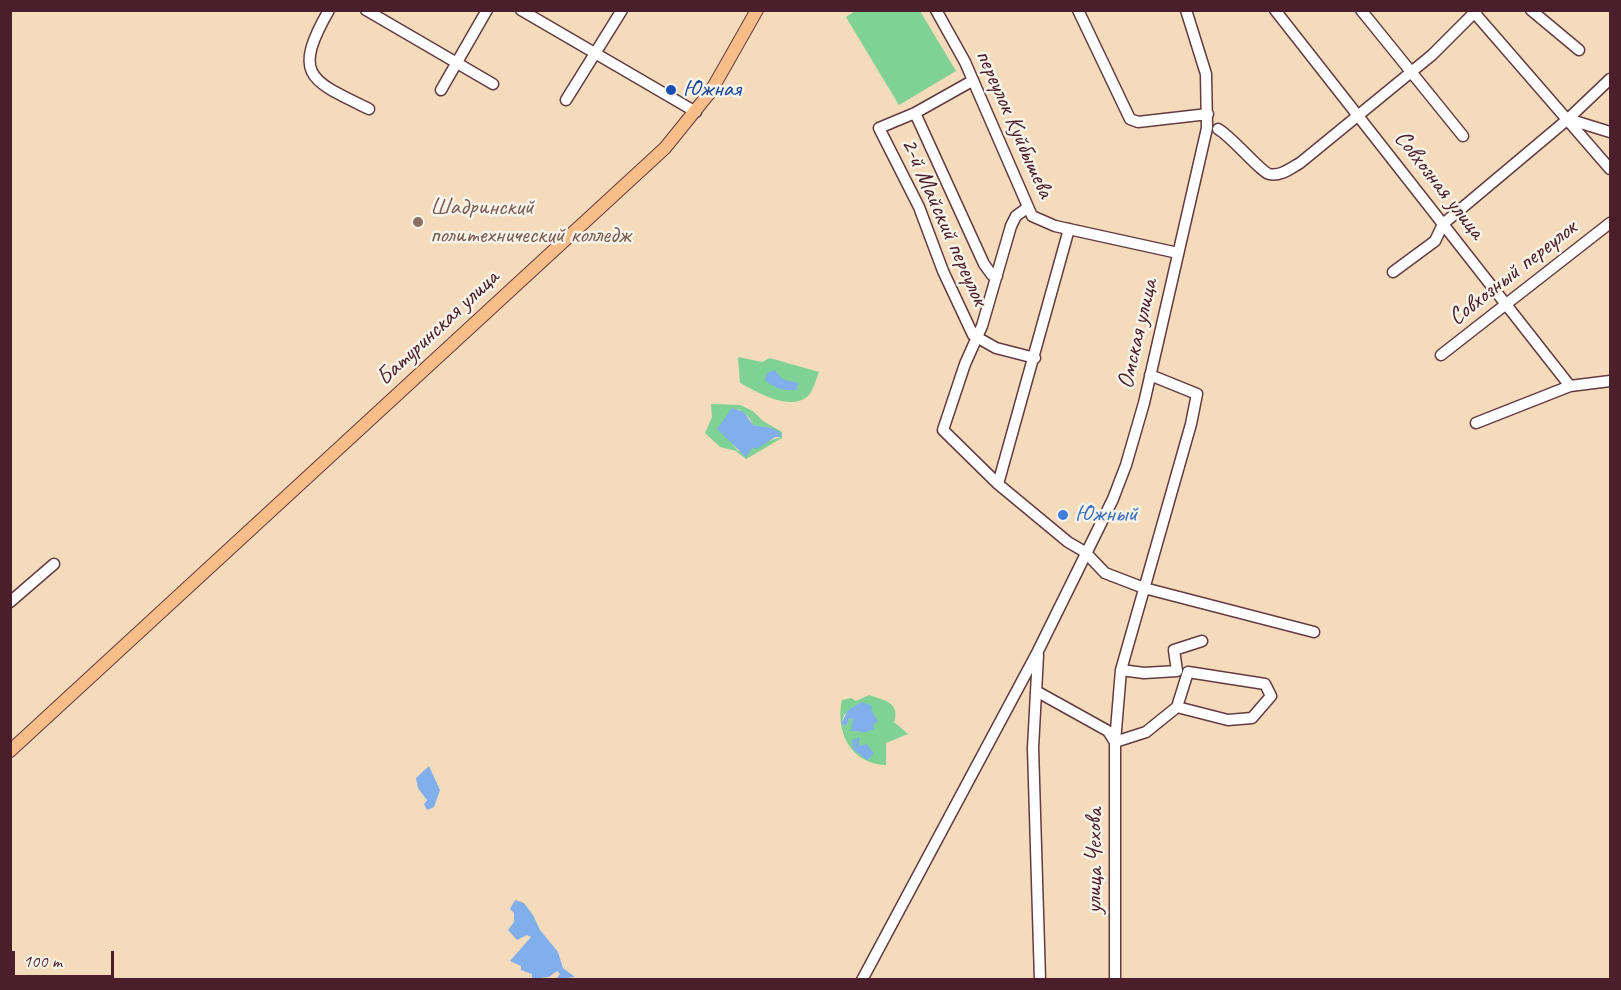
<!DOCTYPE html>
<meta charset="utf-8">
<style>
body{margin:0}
#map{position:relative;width:1621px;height:990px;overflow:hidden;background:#f3dbbb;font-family:Caveat,sans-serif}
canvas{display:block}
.frame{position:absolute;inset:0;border:12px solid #4a1f2b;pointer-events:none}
.scale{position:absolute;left:12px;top:951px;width:102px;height:27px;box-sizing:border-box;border:3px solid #4a1f2b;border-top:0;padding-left:8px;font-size:18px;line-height:21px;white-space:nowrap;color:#4a1f2b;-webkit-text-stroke:4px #f7f3e8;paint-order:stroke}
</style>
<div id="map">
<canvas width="1621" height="990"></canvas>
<div class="frame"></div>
<div class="scale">100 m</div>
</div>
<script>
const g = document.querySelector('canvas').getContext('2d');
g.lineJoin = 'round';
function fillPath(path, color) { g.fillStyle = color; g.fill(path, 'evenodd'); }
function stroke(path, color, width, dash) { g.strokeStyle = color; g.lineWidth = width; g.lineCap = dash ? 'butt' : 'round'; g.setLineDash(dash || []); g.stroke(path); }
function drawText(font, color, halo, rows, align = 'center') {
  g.font = font + ' Caveat,sans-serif'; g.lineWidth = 5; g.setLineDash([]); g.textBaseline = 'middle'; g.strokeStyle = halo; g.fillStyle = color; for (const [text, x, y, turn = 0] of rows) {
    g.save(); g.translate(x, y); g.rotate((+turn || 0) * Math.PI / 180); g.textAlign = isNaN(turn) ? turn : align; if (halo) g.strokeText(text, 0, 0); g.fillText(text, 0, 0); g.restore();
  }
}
fillPath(new Path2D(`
 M857,10l63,1 36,60 -57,34 -53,-88z
 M738,357l24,5 8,-4 49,14c-3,7 -6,20 -12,25 -18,14 -50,-5 -67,-14z
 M711,404l29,1 13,6 10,10 19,11v6l-36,21 -10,-8 -16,-4 -15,-14 7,-16zM738,409l11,8 4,8 19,3 9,9 -43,14 -13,-17z
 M869,695c14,5 32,7 25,27l14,12 -22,9v22c-36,-1 -51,-34 -44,-65l9,-2 5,3zM859,704l16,12 -2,9 -16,7 -4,-13 -4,-1 -2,7 -5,-2 2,-8z`), '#7fd294');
fillPath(new Path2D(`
 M775,370l7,9 16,4 -1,7c-13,1 -22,-1 -32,-10l2,-7z
 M732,408l12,4 9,13 19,3 9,5v4h-6l-18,12 -5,-1 -6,9 -29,-28z
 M862,702l10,4 -1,4 7,11 -5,4 1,4 -8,3 -15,-1 2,-12 -4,-1 -2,7 -6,-1 7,-14z
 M859,737v9l8,-2 7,10 -7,6 -14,-11 -1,-9z
 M429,766l11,24 -6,17 -7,3 -3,-6 3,-4 -9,-12 -2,-10z
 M515,900l9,3 9,12 7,15 18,22 5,16 12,9 -19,2 4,-5 -3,-3 -8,6 -17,2v-5l-11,-4v-4l-11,-5 21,-24 -4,-2 -10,5 -9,-10 6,-8v-9l-4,-4z`), '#80afeb');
const minor = new Path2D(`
 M329,10c-37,65 -20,70 40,99
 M366,10l127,74
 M521,10l175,102
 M936,10l29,52 67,154 23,10 123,27
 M1078,10l52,109 8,3 70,-8
 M1275,10l295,376
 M1361,10l102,126
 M1472,10l138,159
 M1531,10l48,40
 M972,81l-57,32 -36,15 40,79 24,64 30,64 23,13 39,10
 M441,90l46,-80
 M566,100l56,-90
 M915,113l69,151 8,11 5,1
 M1568,119l42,13
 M1218,129c13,7 43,43 51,45 11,3 22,-6 31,-11l132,-108 45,-45
 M1027,208l-11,8 -5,10 -29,100 -17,38 -22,66 55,54 70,58 17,10 20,21 39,15 170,44
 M1393,272l42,-31 8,-17 125,-105 42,-40
 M1441,355l169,-132
 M1150,375l47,19 -6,30 -70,246 -6,72 31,-10 31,-25 11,-35 77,12 6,12 -19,22 -24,2 -51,-13
 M1476,423l94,-37 40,-5
 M998,484l71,-255
 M10,602l44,-38
 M1038,655l-5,93 7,232
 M1121,670l23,3 33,-2 -3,-21 28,-9
 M1036,691l72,40 7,11v238
 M862,980l176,-329 75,-152 13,-34 18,-62 63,-275 -1,-54 -20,-64`);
const major = new Path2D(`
 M10,751l655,-603 46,-57 46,-81`);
stroke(minor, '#633b41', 13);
stroke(major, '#633b41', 14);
stroke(minor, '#fff', 10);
stroke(major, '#f8bd89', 12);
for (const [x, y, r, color] of [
 [671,90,6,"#1a4fb4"],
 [418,222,6,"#8d6e63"],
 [1063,515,6,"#3f7fe0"]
]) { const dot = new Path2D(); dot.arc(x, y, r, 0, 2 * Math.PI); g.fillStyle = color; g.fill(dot); stroke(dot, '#f7f3e8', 2); }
drawText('24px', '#164399', '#f7f3e8', [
 ["Южная",683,90]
], 'left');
drawText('24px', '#4a1f2b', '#f7f3e8', [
 ["переулок Куйбышева",1014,124,66],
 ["Совхозная улица",1439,185,52],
 ["2-й Майский переулок",944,222,66],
 ["Совхозный переулок",1513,273,-38],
 ["Батуринская улица",438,328,-43],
 ["Омская улица",1138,334,-77],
 ["улица Чехова",1095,861,-90]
]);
drawText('24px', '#785e54', '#f7f3e8', [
 ["Шадринский",430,208],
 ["политехнический колледж",430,236]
], 'left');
drawText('24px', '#366cbe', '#f7f3e8', [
 ["Южный",1075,515]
], 'left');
</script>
